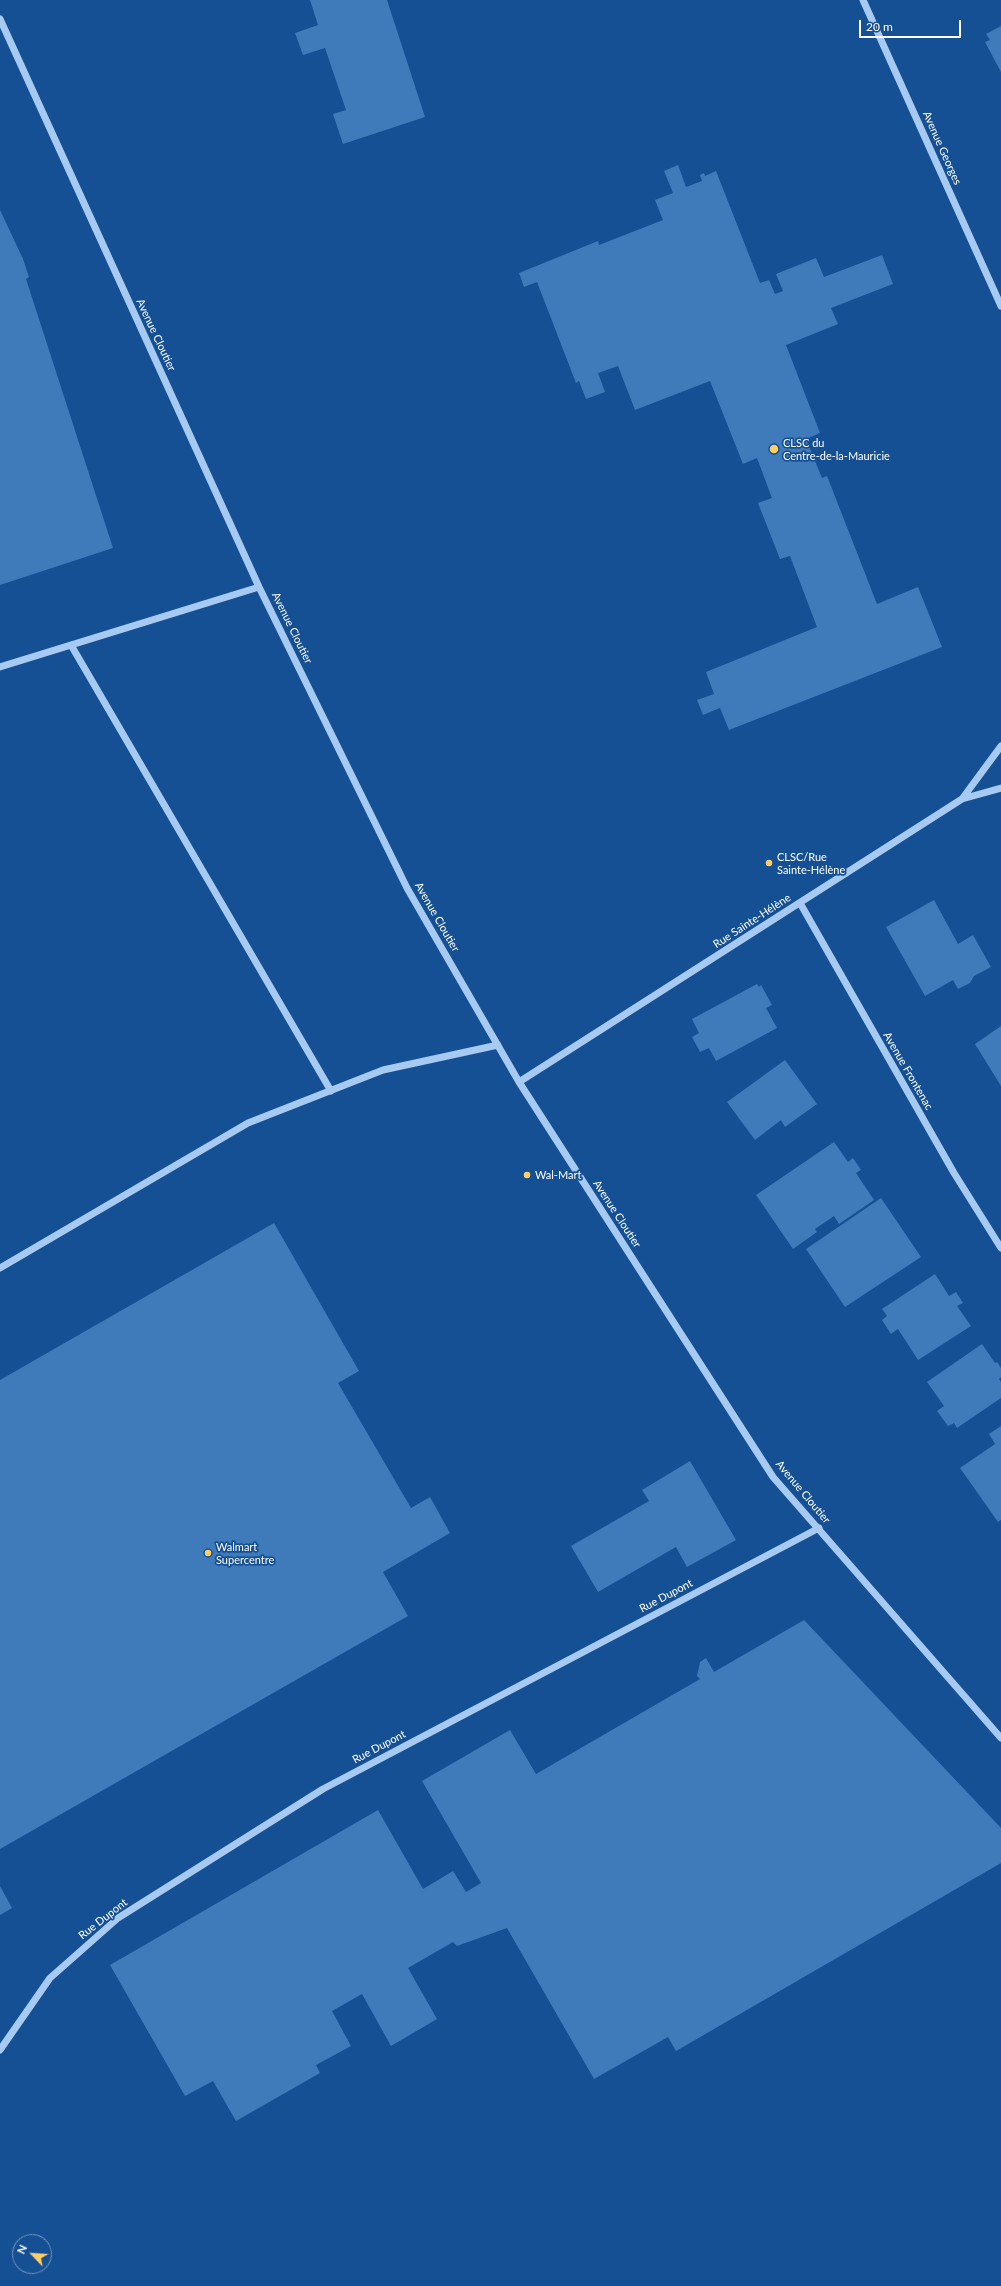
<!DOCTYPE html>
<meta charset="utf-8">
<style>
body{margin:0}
#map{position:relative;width:1001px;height:2286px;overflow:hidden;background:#165094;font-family:Lato,sans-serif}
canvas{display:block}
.north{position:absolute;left:12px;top:2234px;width:40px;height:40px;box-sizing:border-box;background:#165094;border:1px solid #7396bf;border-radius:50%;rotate:295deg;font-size:11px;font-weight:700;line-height:16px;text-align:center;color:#fff}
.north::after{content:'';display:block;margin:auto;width:14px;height:18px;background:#ffcf66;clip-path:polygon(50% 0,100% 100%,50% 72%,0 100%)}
.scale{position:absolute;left:859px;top:20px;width:102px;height:18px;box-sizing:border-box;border:2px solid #fff;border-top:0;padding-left:5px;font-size:12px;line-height:14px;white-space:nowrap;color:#fff;-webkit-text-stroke:3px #165094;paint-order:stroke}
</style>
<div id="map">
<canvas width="1001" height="2286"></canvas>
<div class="north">N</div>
<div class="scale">20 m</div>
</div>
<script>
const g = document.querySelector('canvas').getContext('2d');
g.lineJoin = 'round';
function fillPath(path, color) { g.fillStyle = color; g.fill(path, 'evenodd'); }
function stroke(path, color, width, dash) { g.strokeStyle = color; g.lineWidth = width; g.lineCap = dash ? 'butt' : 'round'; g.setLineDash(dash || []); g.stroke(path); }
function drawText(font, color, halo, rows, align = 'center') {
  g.font = font + ' Lato,sans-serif'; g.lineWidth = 3.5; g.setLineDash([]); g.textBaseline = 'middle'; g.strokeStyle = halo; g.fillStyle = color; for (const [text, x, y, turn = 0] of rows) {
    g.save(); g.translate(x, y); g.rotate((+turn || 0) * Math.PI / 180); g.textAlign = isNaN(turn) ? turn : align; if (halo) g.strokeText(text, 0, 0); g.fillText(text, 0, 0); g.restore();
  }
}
fillPath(new Path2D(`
 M310,0h77l38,117 -82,27 -10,-30 13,-4 -21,-62 -22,7 -8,-22 23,-8z
 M1001,26v46l-16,-30 5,-2 -4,-6z
 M678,165l8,22 16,-6 -2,-6 4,-2 1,3 11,-5 44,112 9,-3 6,14 8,-3 -7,-17 40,-16 8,19 58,-22 11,29 -62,24 7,16 -52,21 34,88 -14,6 16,39 5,-2 50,128 41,-17 24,60 -213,83 -9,-22 -17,7 -6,-15 17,-6 -8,-22 111,-45 -27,-71 -10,3 -22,-56 14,-5 -15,-40 -14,6 -33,-83 -75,29 -17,-44 -20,7 7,19 -19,7 -7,-18 -3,2 -39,-101 -13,5 -5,-14 79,-32 1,4 64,-25 -8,-20 18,-7 -9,-22z
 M0,210l23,49 6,18 -3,2 87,269 -113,37z
 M934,900l24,44 15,-9 18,32 -17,9 -4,7 -12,6 -5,-9 -28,16 -39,-69z
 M757,984l2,3 2,-2 11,20 -6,3 11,20 -61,33 -7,-13 -9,4 -8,-15 7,-4 -7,-14z
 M1001,1026v60l-26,-42z
 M785,1060l32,44 -32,23 -4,-7 -26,20 -28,-38z
 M834,1142l14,20 5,-4 8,12 -5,3 18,27 -35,24 -5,-8 -19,13 2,3 -24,17 -37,-54z
 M881,1198l40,59 -76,50 -39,-58z
 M274,1223l85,148 -21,12 73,125 19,-11 20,36 -67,39 25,44 -408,233v-469z
 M935,1274l14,22 7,-4 7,11 -6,3 14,20 -53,34 -20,-31 -7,5 -9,-14 5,-4 -5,-7z
 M982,1344l13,19 2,-1 4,6v9l-2,2 2,3v16l-44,30 -3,-5 -6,3 -11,-15 7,-5 -17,-24z
 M1001,1426v94l-3,2 -38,-54 35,-24 -6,-10z
 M690,1461l46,79 -49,27 -11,-20 -78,45 -27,-46 78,-45 -7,-11z
 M804,1620l197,208v35l-325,188 -8,-14 -74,42 -87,-151 -50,18 -4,-4 -45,26 29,51 -46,27 -29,-52 -30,17 19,35 -35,19 4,8 -84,48 -23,-40 -28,15 -75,-131 268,-155 45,79 30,-18 13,21 15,-9 -59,-102 88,-51 26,44 164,-95 -3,-3 3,-14 6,-4 8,14z
 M0,1886l12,22 -12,7z`), '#3f7abb');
stroke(new Path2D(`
 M863,0l138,306
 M0,19l259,568 148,301 112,194 254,395 228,261
 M71,645l260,446
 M0,667l259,-80
 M962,799l39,-53
 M800,903l154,270 47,75
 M519,1082l443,-283 39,-11
 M0,1268l248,-145 135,-53 115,-25
 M0,2050l50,-72 68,-60 205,-129 496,-261`), '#a6caf1', 7);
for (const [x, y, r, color] of [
 [774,449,5,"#ffcf66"],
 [769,863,4,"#ffcf66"],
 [527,1175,4,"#ffcf66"],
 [208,1553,4,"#ffcf66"]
]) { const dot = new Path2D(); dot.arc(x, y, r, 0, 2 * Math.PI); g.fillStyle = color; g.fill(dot); stroke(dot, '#165094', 1.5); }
drawText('11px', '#fff', '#165094', [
 ["Avenue Georges",942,148,66],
 ["Avenue Cloutier",156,335,65],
 ["Avenue Cloutier",292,628,64],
 ["Avenue Cloutier",437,917,60],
 ["Rue Sainte-Hélène",752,921,-33],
 ["Avenue Frontenac",908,1071,60],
 ["Avenue Cloutier",617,1214,57],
 ["Avenue Cloutier",803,1492,50],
 ["Rue Dupont",666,1596,-28],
 ["Rue Dupont",379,1747,-28],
 ["Rue Dupont",103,1919,-38]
]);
drawText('11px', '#fff', '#165094', [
 ["CLSC du",783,443],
 ["Centre-de-la-Mauricie",783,456],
 ["CLSC/Rue",777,857],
 ["Sainte-Hélène",777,870],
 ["Wal-Mart",535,1175],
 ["Walmart",216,1547],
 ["Supercentre",216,1560]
], 'left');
</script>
